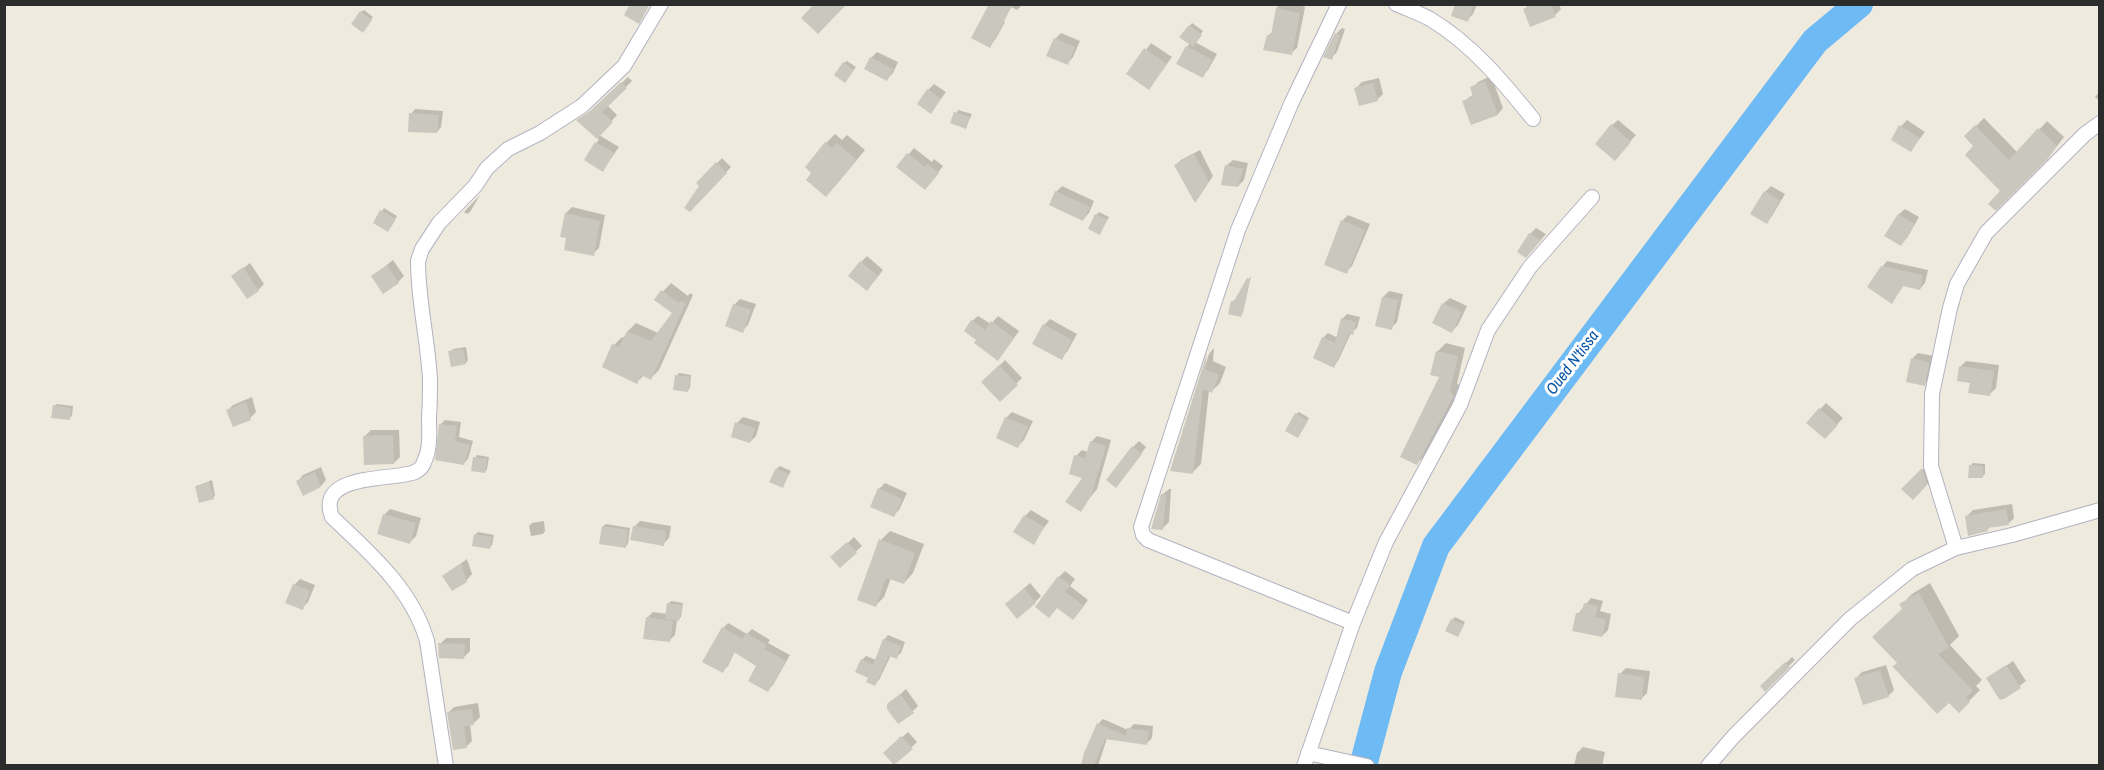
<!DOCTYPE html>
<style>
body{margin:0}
#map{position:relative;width:2104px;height:770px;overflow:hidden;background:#efeade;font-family:"Archivo Narrow",sans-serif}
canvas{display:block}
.frame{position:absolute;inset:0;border:6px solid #2c2c2c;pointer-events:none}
</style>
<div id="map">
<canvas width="2104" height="770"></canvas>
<div class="frame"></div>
</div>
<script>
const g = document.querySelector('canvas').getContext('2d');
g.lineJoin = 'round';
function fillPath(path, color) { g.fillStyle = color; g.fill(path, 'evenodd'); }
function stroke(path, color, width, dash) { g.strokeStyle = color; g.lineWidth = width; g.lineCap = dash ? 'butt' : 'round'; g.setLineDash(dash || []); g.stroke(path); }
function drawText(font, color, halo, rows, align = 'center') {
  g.font = font + ' "Archivo Narrow",sans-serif'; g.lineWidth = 6; g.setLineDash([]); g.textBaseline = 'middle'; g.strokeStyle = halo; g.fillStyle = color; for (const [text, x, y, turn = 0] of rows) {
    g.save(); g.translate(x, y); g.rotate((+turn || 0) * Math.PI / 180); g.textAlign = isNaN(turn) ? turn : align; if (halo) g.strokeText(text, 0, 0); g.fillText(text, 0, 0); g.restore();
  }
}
fillPath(new Path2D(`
 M1005,4h18l-6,6z
 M1278,4h19l8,3 -8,41 -6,5 -22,-18 4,-4z
 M1457,4h20l-4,10 -6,6z
 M1529,4h30l2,5 -6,6 -30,-6z
 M364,10l9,7 -8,11 -4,-16z
 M989,13l16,9 -10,18 -6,6z
 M1192,23l11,8 -8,11 22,12 -9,16 -6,6 -15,-29 3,-4 -9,-6z
 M1342,28l3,1 -8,23 -6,6 5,-24z
 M1061,33l19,8 -7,16 -5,6 -13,-24z
 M1151,43l21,14 -23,31 -21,-14z
 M877,52l21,10 -5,11 -6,6 -16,-21z
 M847,61l9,6 -8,11 -4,-15z
 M1491,76l12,32 -5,6 -26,9 -8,-22 10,-7 -2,-6 6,-6z
 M628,77l4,4 -25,24 10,10 -18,20 20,12 -16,23 -17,-10 13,-21 -21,-19 18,-13z
 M1379,78l4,16 -6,6 -21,-12 6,-6z
 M934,84l12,8 -15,20 -3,-22z
 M2100,91v10l-5,-4z
 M415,109l28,2 -2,16 -4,5 -26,-18z
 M958,110l14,4 -6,13 -14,-5z
 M1984,118l34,35 29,-32 17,16 -10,13 -58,59 6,-18 -26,-45 -10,-10z
 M1618,120l18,15 -16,18 -8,-28z
 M1907,120l18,12 -14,18 -10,-24z
 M835,134l7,6 5,-5 18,15 -30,36 -9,-43z
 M914,148l18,14 2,-3 9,7 -12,16 -33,-15z
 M1200,150l13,26 -17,25 -20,-36 5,-5z
 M722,158l9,9 -41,43 11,-24 -3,-3z
 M1233,160l15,3 -4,17 -6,6 -11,-21z
 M1062,186l32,15 -5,12 -6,6 -27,-27z
 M1771,186l14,8 -13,22 -5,6 -2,-30z
 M480,195l-10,17 -3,2 -3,-2z
 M572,207l33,8 -6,33 -6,6 -25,-17 -2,-24z
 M384,208l13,8 -7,12 -15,-5z
 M1905,209l14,8 -12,21 -6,6 -15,-8 13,-22z
 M1099,212l10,5 -9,16 -4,-18z
 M1348,215l22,9 -18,42 -6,6 -4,-51z
 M1536,228l10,6 -14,16 -2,-16z
 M867,256l16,14 -10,13 -12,-21z
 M393,260l11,16 -6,6 -25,-6z
 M1887,261l41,9 -3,13 -5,6 -16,-4 -12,17 -10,-35z
 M250,263l14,21 -6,6 -25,-14z
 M1251,276l-8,36 -2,3 -8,-14 3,-2z
 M671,283l17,13 2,-3 3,2 -34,75 -8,8 -7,-3 -7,7 -23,-37 8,-8 3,1 3,-7 8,-8 22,10 16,-20 -18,-14z
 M1389,291l14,3 -6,28 -6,6 -8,-31z
 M1450,298l17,8 -9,19 -6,6 -18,-8 10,-20z
 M740,299l16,5 -8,21 -6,6 -8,-26z
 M1347,314l13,3 -3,11 -6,5 -13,28 -5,5 -10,-28 5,-5 10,5 4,-19z
 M978,316l13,8 7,-8 21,15 -16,22 -24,-13 -7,-19z
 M1050,319l27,15 -10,18 -6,6 -27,-15 10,-18z
 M1446,343l19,5 -8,36 5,2 -36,69 -9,8 24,-87 -4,-24z
 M466,347l2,13 -2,3 -16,-11 3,-3z
 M1214,348l-1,13 13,6 -6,16 -8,8 -3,-1 -8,74 -9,9 -20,-7 37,-112z
 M1918,353l16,3 -4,22 -6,6 -12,-25z
 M1005,360l17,18 -22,22 -17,-18z
 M1966,361l33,4 -3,23 -6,6 -19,-12 -11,-15z
 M679,373l12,2 -1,13 -3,3 -10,-15z
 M252,397l4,15 -6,6 -23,-7 6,-6z
 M1826,403l17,15 -12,13 -23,-9z
 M57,404l16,2 -1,10 -3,2 -15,-12z
 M1012,412l21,9 -9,19 -6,6 -12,-28z
 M1299,412l10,6 -9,15 -4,-19z
 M743,417l17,5 -4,14 -6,6 -13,-19z
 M445,420l16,2 -2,15 14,4 -5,18 -4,4 -23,-39z
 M371,430h28l1,27 -6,6 -29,-27z
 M1097,436l14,4 -14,49 -17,21 4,-33 -8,-21 6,-6 6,2 3,-10z
 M1139,441l7,6 -25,33 12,-33z
 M477,455l12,2 -2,12 -2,3 -10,-14z
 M1973,463l12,1v10l-3,3 -12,-11z
 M1928,464l5,14 -20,20 -9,-9z
 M780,466l11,5 -9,15 -5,-17z
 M321,467l5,13 -5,6 -23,-5 5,-6z
 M212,480l3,15 -2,3 -16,-12z
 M885,483l22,10 -8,17 -6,6 -14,-27z
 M1169,489h2l-2,33 -6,6 -1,-33z
 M2012,504l2,14 -6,6 -17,2 -4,4 -20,-14 6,-6z
 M390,509l31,9 -5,18 -6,6 -26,-27z
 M1031,510l18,11 -16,22 -8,-27z
 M544,521l1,10 -2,3 -12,2 -2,-10 3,-3z
 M640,521l31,5 -2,12 -6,6 -29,-17z
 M606,524l24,4 -2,16 -3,3 -22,-21z
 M890,531l34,13 -11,29 -9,10 -13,-5 -7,19 -9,9 6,-66z
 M478,532l16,3 -2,10 -2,2 -15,-12z
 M854,537l8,9 -22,20 -2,-14z
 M467,559l5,15 -6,7 -22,-5z
 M1065,571l10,8 -5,7 18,14 -9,12 -22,-6 2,-29z
 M300,579l15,6 -7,17 -6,6 -8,-23z
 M1030,583l11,13 -6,6 -22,-4z
 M1930,583l29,53 -9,9 32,35 -6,6 4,4 -21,21 -10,-10 -55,-35 4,-4 5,-53 -2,-4 11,-11z
 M1591,598l12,3 -3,10 11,3 -3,16 -6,6 -24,-22z
 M671,601l12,2 -2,14 -4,3 -2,15 -6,6 -22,-23 6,-6 14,2 1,-10z
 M1455,617l10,5 -5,10 -8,-12z
 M728,623l19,11 5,-5 18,11 -2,3 22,12 -17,30 -5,5 -10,-25 -23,-14 -7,15 -5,5v-43z
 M888,635l17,7 -4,11 -5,4 -5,-2 -12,25 -4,4 -13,-24 4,-4 10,4 8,-20z
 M446,638h24v13l-6,6 -24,-13z
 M1792,657l3,3 -30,29 -2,-3z
 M2013,661l13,20 -25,19 -14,-21z
 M1886,665l8,25 -6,6 -32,-18 6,-6z
 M1626,668l24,3 -3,22 -6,6 -21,-25z
 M906,689l12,17 -5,5 -21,-9z
 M478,703l2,14 -6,6 -4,1 2,17 -6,6 -18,-34 6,-6z
 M1103,719l25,11 6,-6 19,2 -1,12 -5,5 -40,-5 -9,28h-16l3,-13 13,-29z
 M908,732l9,10 -23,22 -9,-11z
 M1583,747l22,5 -3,14h-28l3,-13z`), '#0003');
stroke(new Path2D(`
 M1363,766l25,-94 48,-126 379,-505 44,-37`), '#6dbaf5', 28);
fillPath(new Path2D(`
 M630,4h20l-11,20 -15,-9z
 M814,4h33l-29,30 -17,-16z
 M989,4h24l-23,44 -19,-10z
 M1455,4h19l-6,18 -17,-6z
 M1534,4h17l5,13 -26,10 -7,-18z
 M1276,8l24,5 -8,42 -29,-5 4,-15h4z
 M360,11l12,9 -9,13 -12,-9z
 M1189,25l13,10 -9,12 -14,-10z
 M1335,33l5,2 -8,25 -9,-3z
 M1054,38l21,9 -7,18 -22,-9z
 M1186,46l26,14 -9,18 -27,-14z
 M1144,48l23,16 -18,26 -23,-16z
 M870,57l23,12 -6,12 -23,-12z
 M843,62l11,8 -9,13 -11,-8z
 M1485,81l13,34 -27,10 -9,-24 11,-4 -3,-10z
 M621,82l6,6 -25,24 11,10 -16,17 -21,-19 12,-7z
 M1373,83l5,18 -19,5 -5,-18z
 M927,89l14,10 -10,15 -14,-10z
 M954,112l16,5 -4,12 -16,-6z
 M409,113l30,2 -2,18 -29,-1z
 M1611,124l20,18 -16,19 -20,-17z
 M1899,125l21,13 -9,14 -20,-12z
 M1975,125l34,35 29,-32 19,18 -10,14 -51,51 -8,-7 12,-13 -35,-36 8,-9 -9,-10z
 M595,142l19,11 -11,19 -19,-12z
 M825,142l7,6 5,-5 20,17 -31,37 -20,-17 5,-7 -6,-6z
 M907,153l18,14 2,-3 12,9 -14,17 -29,-23z
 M1194,154l15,28 -14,21 -21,-38z
 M716,162l11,11 -37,39 -6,-4 15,-22 -3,-3z
 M1225,165l18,4 -5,18 -17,-2z
 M1055,191l35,16 -7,14 -34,-16z
 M1764,191l16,9 -13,24 -17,-10z
 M380,210l16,9 -8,13 -15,-9z
 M565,213l35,8 -6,35 -30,-6 2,-12 -6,-1z
 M1095,214l12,5 -7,16 -12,-6z
 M1898,214l17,10 -14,22 -17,-10z
 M1341,220l24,10 -18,44 -23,-9z
 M1529,233l12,7 -15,18 -9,-6z
 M860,261l18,15 -11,15 -19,-15z
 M387,265l12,18 -16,11 -12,-18z
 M1881,266l42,9 -3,15 -17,-4 -11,18 -25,-17z
 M243,267l16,24 -12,8 -16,-23z
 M1247,278l3,1 -9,38 -13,-3 3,-13h3z
 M661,290l18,13 2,-2 5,2 -35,77 -10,-5 -4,9 -35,-17 10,-23 7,3 8,-16 24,10 21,-28 -18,-13z
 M1382,297l16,3 -6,30 -17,-4z
 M1442,303l20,9 -10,21 -20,-10z
 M733,304l18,6 -8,23 -18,-7z
 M1341,318l15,4 -3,13 -4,-1 -15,34 -21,-10 9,-21 13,6z
 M971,320l14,10 6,-9 23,17 -16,23 -24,-18 2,-3 -12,-9z
 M1043,324l29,16 -10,20 -30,-16z
 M463,349l3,15 -15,3 -3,-16z
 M1436,351l22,5 -8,36 4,3 -37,70 -17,-8 39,-80 -9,-2z
 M1207,353l-2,16 14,6 -7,18 -9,-4 -10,85 -23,-3z
 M1911,358l18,4 -4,24 -19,-4z
 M999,365l19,20 -18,17 -19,-20z
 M1959,366l35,5 -4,25 -22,-3 2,-10 -13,-2z
 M675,375l15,2 -2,15 -15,-2z
 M246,402l5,18 -18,7 -7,-17z
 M53,405l18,3 -1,12 -19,-2z
 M1819,408l19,17 -13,14 -19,-16z
 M1295,413l13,8 -10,17 -13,-7z
 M1005,417l23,10 -10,21 -22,-10z
 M735,422l20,6 -5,15 -19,-6z
 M439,424l18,2 -2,15 15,4 -6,20 -29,-5z
 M393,435l1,29 -30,1 -1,-29z
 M1090,441l16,5 -15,50 -10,16 -16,-10 17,-24 -13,-4 5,-19 11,3z
 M1132,446l10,8 -26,34 -10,-8z
 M473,457l14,2 -2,14 -14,-2z
 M1969,465l14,1v12h-15z
 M776,468l13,6 -6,14 -14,-6z
 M1922,468l5,17 -14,15 -12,-11z
 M315,472l6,15 -18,9 -7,-15z
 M209,482l5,17 -15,4 -4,-17z
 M878,488l24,11 -8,18 -24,-10z
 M1161,494l5,1 -3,35 -12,-1z
 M2006,509l3,16 -22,3 1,3 -20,5 -3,-20z
 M383,514l33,9 -6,21 -33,-10z
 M1024,515l20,12 -10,18 -21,-13z
 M602,526l26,4 -2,18 -27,-4z
 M633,526l33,5 -2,15 -34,-6z
 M474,534l18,3 -2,12 -18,-3z
 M879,539l36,14 -11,31 -18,-6 -10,29 -19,-7z
 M847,542l10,11 -17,15 -10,-11z
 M461,563l6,19 -15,9 -10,-15z
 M1058,576l12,9 -5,7 19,14 -11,14 -16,-12 -8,10 -14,-11z
 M293,584l17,7 -7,19 -18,-7z
 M1024,588l12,15 -19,16 -12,-15z
 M1919,593l30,55 -11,6 35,37 -7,6 4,5 -11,11 -10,-10 -12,11 -45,-48 6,-2 -26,-27 30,-28 -3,-5z
 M667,603l15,2 -3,16 -14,-2z
 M1584,603l14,3 -3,11 11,3 -4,17 -30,-6 4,-18 5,1z
 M646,617l27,4 -3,21 -27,-3z
 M1451,619l13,6 -6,12 -13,-6z
 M722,627l20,12 4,-6 20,12 -2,4 22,12 -18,31 -20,-11 8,-15 -22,-14 -11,21 -21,-11z
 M883,639l18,7 -4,13 -8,-3 -14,30 -9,-4 2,-4 -13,-6 6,-13 12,6z
 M438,643l27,1 -1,15 -25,-1z
 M1785,662l5,5 -25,25 -5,-6z
 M2006,665l15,23 -17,11h-5l-13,-21z
 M1880,670l9,27 -26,8 -9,-27z
 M1618,673l26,4 -2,23 -27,-3z
 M900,694l14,19 -16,11 -11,-15v-5z
 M472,709l2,16 -10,1 3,22 -14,2 -6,-38z
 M1097,723l29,13 1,-8 22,3 -2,14 -42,-6 -11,26h-13l3,-12z
 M901,736l12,13 -19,16 -11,-12z`), '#cac7be');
const minor = new Path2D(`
 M1339,4l-48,100 -53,126 -97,297 2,8 5,5 205,83
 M1396,4c11,5 24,9 34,15 42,25 73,63 103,100
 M1956,548l56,-13 88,-25
 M1308,753l59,13
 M446,766l-19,-125c-15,-52 -57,-88 -95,-124 -17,-45 62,-36 83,-45 4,-2 8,-6 9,-10 7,-14 5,-30 5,-45 1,-13 1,-25 1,-37 -2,-40 -12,-79 -12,-119l4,-12 17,-26 36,-37 12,-18 21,-19 32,-16 42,-27 42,-40 37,-62
 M1304,766l49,-143 33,-81 74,-137 28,-75 42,-63 62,-70
 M1708,766l25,-29 117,-118 62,-50 44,-21 -25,-82 1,-72 18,-86 7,-24 29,-51 99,-99 15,-11`);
stroke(minor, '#b2b2c1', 16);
stroke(minor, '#fff', 14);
drawText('italic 16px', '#0655a6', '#fff', [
 ["Oued N'tissa",1573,363,-53]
]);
</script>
